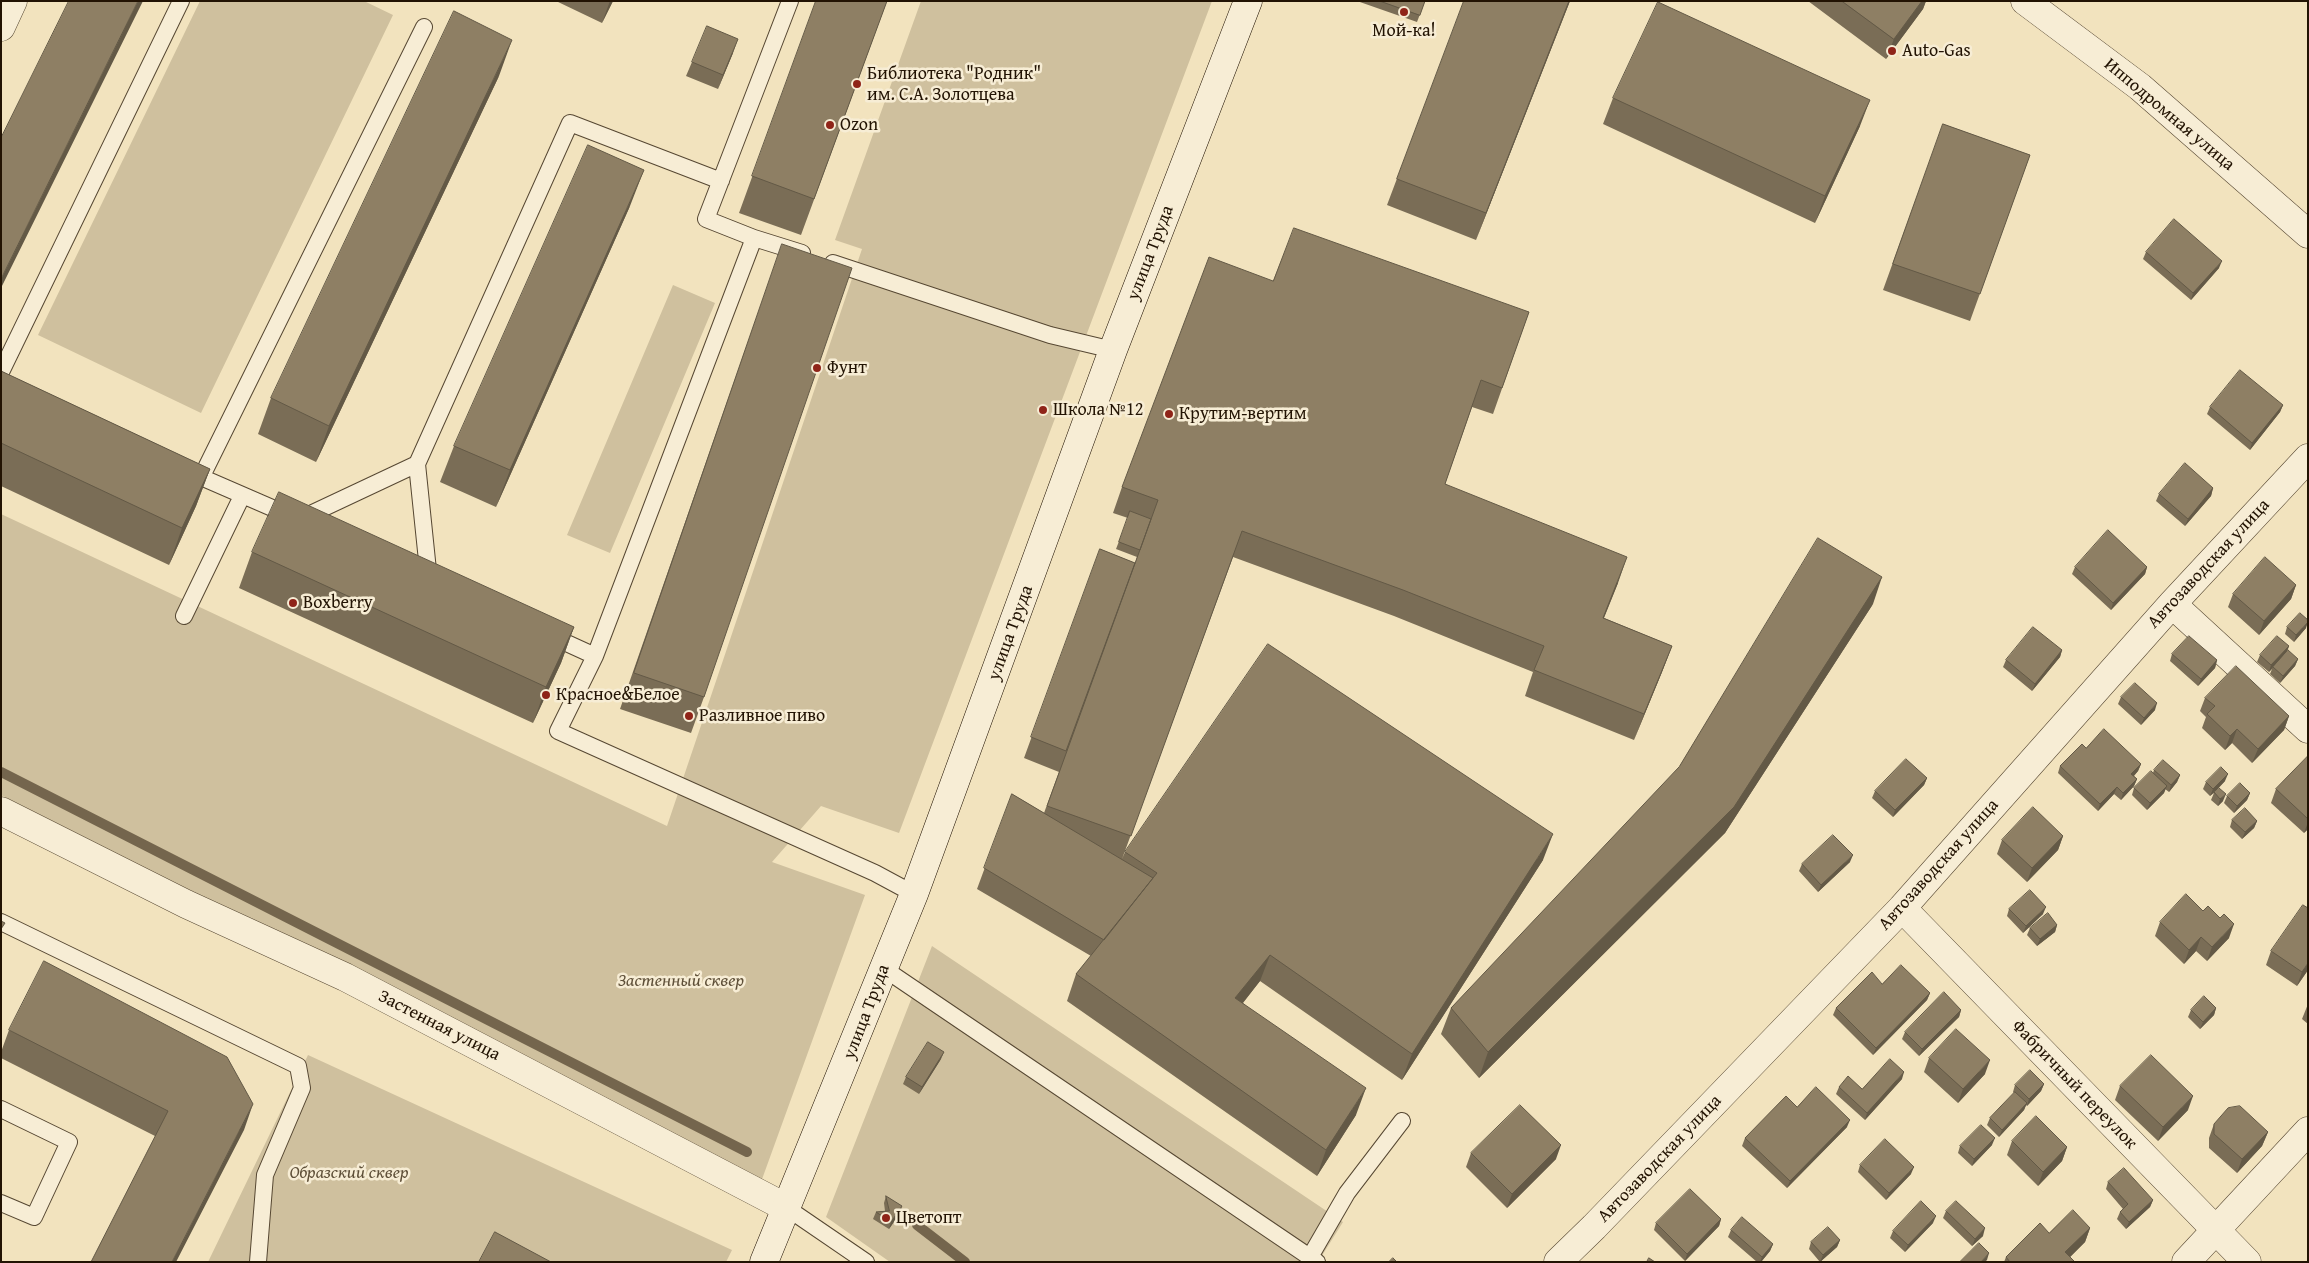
<!DOCTYPE html>
<meta charset="utf-8">
<style>
body{margin:0}
#map{position:relative;width:2309px;height:1263px;overflow:hidden;background:#f2e3be;font-family:"Gentium Book Plus",serif}
canvas{display:block}
.frame{position:absolute;inset:0;border:2px solid #221303;pointer-events:none}
</style>
<div id="map">
<canvas width="2309" height="1263"></canvas>
<div class="frame"></div>
</div>
<script>
const g = document.querySelector('canvas').getContext('2d');
g.lineJoin = 'round';
function fillPath(path, color) { g.fillStyle = color; g.fill(path, 'evenodd'); }
function stroke(path, color, width, dash) { g.strokeStyle = color; g.lineWidth = width; g.lineCap = dash ? 'butt' : 'round'; g.setLineDash(dash || []); g.stroke(path); }
function drawText(font, color, halo, rows, align = 'center') {
  g.font = font + ' "Gentium Book Plus",serif'; g.lineWidth = 5; g.setLineDash([]); g.textBaseline = 'middle'; g.strokeStyle = halo; g.fillStyle = color; for (const [text, x, y, turn = 0] of rows) {
    g.save(); g.translate(x, y); g.rotate((+turn || 0) * Math.PI / 180); g.textAlign = isNaN(turn) ? turn : align; if (halo) g.strokeText(text, 0, 0); g.fillText(text, 0, 0); g.restore();
  }
}
fillPath(new Path2D(`
 M200,1h164l29,14 -192,398 -163,-78z
 M921,1h291l-313,832 -78,-27 -49,56 93,33 -104,287 -760,-387v-281l666,312 195,-577 -27,-9z
 M673,285l42,18 -105,250 -43,-18z
 M932,946l411,276 -25,40h-428l-64,-45z
 M308,1055l424,195 -6,12h-518z`), '#cfc09e');
stroke(new Path2D(`
 M1,772l746,380
 M917,1225l48,37`), '#74654d', 10);
const lane = new Path2D(`
 M790,1l-84,218 48,19 -159,418 -37,75 317,142 39,21
 M754,238l48,15
 M833,263l217,72 63,15
 M1,372l180,-371
 M187,471l106,46
 M201,478l223,-451
 M300,519l117,-55
 M429,580l-12,-116 153,-341 151,58
 M184,616l58,-120
 M549,635l46,21
 M1,922l297,144 4,22 -37,87 -7,87
 M883,968l434,294
 M1,1109l68,33 -35,75 -33,-14
 M787,1208l79,54
 M1310,1257l37,-64 55,-72`);
const street = new Path2D(`
 M2025,1l115,86 168,147
 M1,27l12,-26
 M2172,604l136,125
 M1,811l185,93 159,73 442,231
 M1902,908l345,354
 M1558,1262l36,-35 308,-319 270,-304 136,-146
 M2186,1262l122,-131`);
const secondary = new Path2D(`
 M764,1262l150,-368 199,-544 135,-349`);
stroke(lane, '#564732', 18);
stroke(street, '#564732', 29);
stroke(secondary, '#221303', 29);
stroke(lane, '#f7edd5', 16);
stroke(street, '#f7edd5', 28);
stroke(secondary, '#f7edd5', 28);
fillPath(new Path2D(`
 M556,1h57l-11,22z
 M816,1h71l-86,234 -62,-22z
 M1357,1h68l-8,21z
 M1464,1h106l-94,239 -89,-35z
 M1808,1h118l-3,8 -37,50z
 M733,53l-15,36 -32,-13 6,-14z
 M499,76l-183,386 -58,-28 13,-36z
 M1613,98l247,28 -45,97 -212,-99z
 M1943,124l87,31 -60,166 -87,-31z
 M630,206l-134,301 -56,-25 14,-36z
 M782,244l-78,453 -13,36 -71,-24z
 M2146,252l73,16 -28,32 -48,-41z
 M1273,281l256,31 -36,102 -21,-7 -27,77 173,99 -14,35 68,28 -10,26 -28,68 -109,-44 8,-24 -139,-56 -161,-59 -111,302 3,-7 418,8 -141,220 -142,-99 -17,22 113,112 -39,61 -250,-175 9,-27 15,-18 -114,-67 35,-95 32,19 15,-41 -35,-14 76,-209 35,14 2,-6 -21,-8 12,-31 -15,-5 9,-26z
 M1,371l209,98 -14,37 -27,59 -168,-79z
 M2283,405l-3,7 -30,38 -43,-36 3,-7z
 M2213,488l-2,8 -26,30 -29,-25 3,-7z
 M252,552l322,75 -13,36 -28,60 -294,-135z
 M2075,567h72l-2,7 -34,36 -39,-36z
 M2296,585l-5,14 -32,36 -31,-28 5,-13z
 M1873,604l-148,229 -246,245 -38,-44 10,-26z
 M2287,627l19,1 -12,14 -9,-8z
 M2289,646l-2,6 11,7 -3,7 -15,17 -10,-9 2,-5 -3,3 -12,-10 3,-7z
 M2062,650l-2,7 -28,34 -29,-24 3,-7z
 M2172,654l45,6 -2,8 -17,18 -28,-25z
 M2121,697l34,13 -14,15 -23,-21z
 M2205,698l84,18 -5,14 -32,33 -20,-20 -7,7 -23,-22 4,-11 -6,-6z
 M2086,748l55,16 -3,7 -4,5 3,3 -3,7 -13,14 -7,-6 -16,17 -40,-38 2,-7z
 M2308,756v73l-4,4 -33,-30 5,-14z
 M2154,770l26,5 -3,7 -8,10 -4,-3 -1,4 -17,17 -15,-15 2,-7 19,-15z
 M1927,778l-3,7 -31,32 -21,-19 3,-7z
 M2225,781l-8,9 6,11 -5,5 -7,-6 3,-7 -4,3 -7,-7 3,-7z
 M2250,793l-3,7 -13,13 -10,-10 3,-7z
 M2232,820l25,1 -3,7 -12,11 -12,-12z
 M2063,836l-5,14 -31,32 -30,-28 5,-14z
 M1850,862l-32,30 -19,-21 3,-7z
 M2009,909l34,5 -20,19 -16,-17z
 M2160,922l69,16 -22,23 -11,-10 -12,13 -29,-28z
 M2057,925l-2,7 -18,14 -10,-11 3,-7z
 M2271,951l37,19 -11,16 -31,-21z
 M1882,984l48,9 -3,7 -54,55 -40,-40 3,-7z
 M2308,1004v20l-6,-5z
 M2216,1008l-2,7 -14,14 -12,-12 3,-7z
 M1961,1010l-2,7 -40,39 -17,-17 3,-7z
 M9,1030l235,100 -89,6 -154,-78v-6z
 M1929,1058l56,16 -27,29 -34,-31z
 M941,1059l-22,35 -16,-10 3,-7z
 M1902,1079l-37,41 -29,-26 3,-7 23,2z
 M2044,1084l-3,7 -14,15 -1,-1 -2,5 -25,27 -12,-12 3,-7 24,-25 -1,-1 2,-7z
 M2120,1086l68,24 -30,31 -43,-41z
 M1797,1107l50,20 -60,61 -45,-42 3,-8z
 M2214,1124l54,8 -6,14 -25,27 -28,-25v-10z
 M2012,1141l55,6 -5,14 -24,25 -31,-31z
 M1992,1145l-20,21 -14,-13 2,-7z
 M1471,1153l85,6 -49,49 -41,-41z
 M1860,1165l51,9 -25,26 -28,-28z
 M2108,1182l45,18 -3,7 -24,22 -9,-10 3,-7 3,-3 -17,-20z
 M886,1196l14,17 -11,16 -16,-10 3,-7 9,-1 -1,-8z
 M1946,1211l37,25 -11,10 -29,-28z
 M1721,1219l-2,7 -34,35 -31,-31 2,-7z
 M1933,1223l-28,29 -15,-14 3,-7z
 M2090,1228l-5,14 -15,15 5,5h-71l2,-5 43,-24z
 M1731,1230l42,14 -3,7 -9,11h-4l-29,-25z
 M1840,1240l-3,7 -17,15 -11,-13 2,-7z`), '#7a6d56');
fillPath(new Path2D(`
 M138,1h5l-142,287v-9z
 M610,1h3l-11,22z
 M1569,1h1l-94,239 10,-27z
 M1922,1h4l-3,8 -37,50 8,-20z
 M738,39l-5,14 -15,36 5,-14z
 M512,40l-13,36 -183,386 13,-36z
 M1870,100l-10,26 -45,97 10,-27z
 M644,170l-14,36 -134,301 14,-37z
 M2222,261l-3,7 -28,32 2,-7z
 M2283,405l-3,7 -30,38 2,-7z
 M210,469l-14,37 -27,59 13,-37z
 M2213,488l-2,8 -26,30 3,-7z
 M1627,557l-9,26 -25,61 10,-26z
 M2147,567l-2,7 -34,36 2,-7z
 M1882,577l-9,27 -148,229 -246,245 9,-26z
 M2296,585l-5,14 -32,36 5,-14z
 M2308,622l-2,6 -12,14 2,-7z
 M574,627l-13,36 -28,60 13,-36z
 M1672,646l-10,26 -28,68 10,-26z
 M2289,646l-3,7 -13,14 -4,5 2,-7z
 M2062,650l-2,7 -28,34 3,-7z
 M2298,659l-3,7 -15,17 3,-7z
 M2217,660l-2,8 -17,18 3,-7z
 M2157,703l-2,7 -14,15 3,-7z
 M2289,716l-5,14 -32,33 6,-14z
 M2237,729l-5,14 -7,7 5,-14z
 M2141,764l-3,7 -9,10 2,-7z
 M2228,774l-3,7 -15,15 3,-7z
 M2180,775l-3,7 -8,10 2,-7z
 M1927,778l-3,7 -31,32 2,-7z
 M2137,779l-3,7 -13,14 2,-7z
 M2167,786l-3,7 -17,17 3,-7z
 M2117,787l-3,7 -16,17 2,-7z
 M2250,793l-3,7 -13,13 3,-7z
 M2226,794l-3,7 -5,5 2,-7z
 M2257,821l-3,7 -12,11 3,-7z
 M2308,822v7l-4,4z
 M1553,834l-10,26 -141,220 10,-26z
 M2063,836l-5,14 -31,32 5,-14z
 M1853,855l-3,7 -32,30 3,-7z
 M2046,907l-3,7 -20,19 3,-7z
 M2234,924l-5,14 -22,23 5,-14z
 M2057,925l-2,7 -18,14 3,-7z
 M2201,937l-5,14 -12,13 5,-14z
 M1270,955l-10,26 -34,43 9,-26z
 M2308,963v7l-11,16 5,-14z
 M1930,993l-3,7 -54,55 3,-7z
 M2216,1008l-2,7 -14,14 3,-7z
 M1961,1010l-2,7 -40,39 3,-7z
 M944,1052l-3,7 -22,35 3,-7z
 M1990,1060l-5,14 -27,29 5,-14z
 M1904,1072l-2,7 -37,41 2,-7z
 M2044,1084l-3,7 -14,15 2,-7z
 M1366,1088l-10,27 -39,61 9,-26z
 M2193,1096l-5,14 -30,31 5,-14z
 M2027,1103l-3,7 -25,27 3,-7z
 M253,1104l-9,26 -68,132h-4z
 M1850,1120l-3,7 -60,61 3,-7z
 M2268,1132l-6,14 -25,27 5,-14z
 M1995,1138l-3,7 -20,21 2,-7z
 M1561,1145l-5,14 -49,49 5,-14z
 M2067,1147l-5,14 -24,25 5,-14z
 M1914,1167l-3,7 -25,26 3,-7z
 M2153,1200l-3,7 -24,22 3,-7z
 M902,1206l-2,7 -11,16 2,-7z
 M1936,1216l-3,7 -28,29 3,-7z
 M1721,1219l-2,7 -34,35 2,-7z
 M1985,1228l-2,8 -11,10 3,-7z
 M2090,1228l-5,14 -20,20v-10z
 M1840,1240l-3,7 -17,15 3,-7z
 M1773,1244l-3,7 -9,11h-1l2,-5z
 M1989,1253l-2,7 -2,2h-4z`), '#635946');
const building = new Path2D(`
 M69,1h69l-137,278v-141z
 M816,1h71l-73,198 -62,-23z
 M1380,1h45l-5,14z
 M1464,1h105l-83,212 -89,-34z
 M1842,1h80l-28,38z
 M1658,2l212,98 -45,96 -212,-98z
 M454,11l58,29 -183,386 -58,-28z
 M707,26l31,13 -15,36 -31,-13z
 M1943,124l87,31 -50,139 -87,-30z
 M588,145l56,25 -134,300 -56,-24z
 M2174,219l48,42 -29,32 -47,-41z
 M1294,228l235,84 -27,76 -21,-8 -36,104 182,73 -24,61 69,28 -28,68 -110,-44 10,-24 -141,-56 -161,-59 -111,305 -84,-30 111,-306 -36,-13 87,-230 64,24z
 M782,244l70,24 -148,429 -70,-24z
 M2240,370l43,35 -31,38 -42,-36z
 M1,371l209,98 -28,59 -181,-85z
 M2185,463l28,25 -25,31 -29,-25z
 M279,492l295,135 -28,60 -294,-135z
 M1130,511l21,8 -11,31 -21,-8z
 M2108,530l39,37 -34,36 -38,-36z
 M1818,538l64,39 -148,230 -246,245 -37,-44 228,-241z
 M1100,549l35,14 -69,188 -35,-14z
 M2265,557l31,28 -32,36 -31,-27z
 M2300,613l8,7v2l-12,13 -9,-8z
 M2033,627l29,23 -27,34 -29,-24z
 M2189,636l28,24 -16,19 -29,-25z
 M2277,636l12,10 -18,19 -11,-10z
 M1268,644l285,190 -141,220 -142,-99 -35,43 131,90 -40,62 -250,-176 81,-101 -32,-21z
 M2288,650l10,9 -15,17 -10,-9z
 M2236,666l53,50 -31,33 -21,-20 -7,7 -23,-22 8,-8 -10,-8z
 M2135,683l22,20 -13,15 -23,-21z
 M2104,729l37,35 -10,10 6,5 -14,14 -6,-6 -17,17 -40,-38 22,-22 4,4z
 M2308,756v63l-32,-30z
 M1906,759l21,19 -32,32 -20,-19z
 M2163,760l17,15 -9,10 -17,-15z
 M2221,767l7,7 -15,15 -7,-7z
 M2151,771l16,15 -17,17 -16,-15z
 M2240,783l10,10 -13,13 -10,-10z
 M2219,788l7,6 -6,5 -6,-7z
 M1012,794l141,84 -49,62 -120,-72z
 M2033,807l30,29 -31,32 -30,-28z
 M2245,808l12,13 -12,11 -13,-12z
 M1833,835l20,20 -32,30 -19,-21z
 M2030,890l16,17 -20,19 -17,-17z
 M2186,894l17,17 5,-5 12,12 4,-4 10,10 -22,23 -11,-10 -12,13 -29,-28z
 M2303,905l5,3v55l-6,9 -31,-21z
 M2048,913l9,12 -17,14 -10,-11z
 M1,921l4,2 -4,6z
 M44,961l183,96 26,47 -81,158h-81l77,-151 -159,-81z
 M1901,965l29,28 -54,55 -40,-40 36,-36 10,12z
 M1944,992l17,18 -39,39 -17,-17z
 M2204,996l12,12 -13,14 -12,-12z
 M1956,1029l34,31 -27,29 -34,-31z
 M928,1042l16,10 -22,35 -16,-10z
 M2151,1055l42,41 -30,31 -43,-41z
 M1890,1059l14,13 -37,41 -28,-26 9,-11 14,13z
 M2030,1070l14,14 -15,15 -14,-14z
 M1816,1087l34,33 -60,61 -45,-43 41,-42 11,11z
 M2015,1092l12,11 -25,27 -12,-12z
 M1520,1105l41,40 -49,49 -41,-41z
 M2240,1106l28,26 -26,27 -28,-25v-10l14,-16z
 M2036,1116l31,31 -24,25 -31,-31z
 M1981,1125l14,13 -21,21 -14,-13z
 M1885,1139l29,28 -25,26 -29,-28z
 M2124,1168l29,32 -24,22 -9,-10 8,-8 -20,-22z
 M1690,1189l31,30 -34,35 -31,-31z
 M886,1196l16,10 -11,16 -15,-10 13,-1z
 M1921,1201l15,15 -28,29 -15,-14z
 M1956,1201l29,27 -10,11 -29,-28z
 M2073,1210l17,18 -25,24 10,10h-65l-4,-5 34,-34 9,10z
 M1742,1217l31,27 -11,13 -31,-27z
 M1828,1227l12,13 -17,15 -12,-13z
 M495,1232l56,30h-72z
 M1979,1243l10,10 -8,9h-21z
 M1393,1258l4,4h-8z
 M1649,1258l6,4h-8z`);
fillPath(building, '#8e7f64');
stroke(building, '#635946', 1);
for (const [x, y, r, color] of [
 [1404,12,5,"#8f2418"],
 [1892,51,5,"#8f2418"],
 [857,84,5,"#8f2418"],
 [830,125,5,"#8f2418"],
 [817,368,5,"#8f2418"],
 [1043,410,5,"#8f2418"],
 [1169,414,5,"#8f2418"],
 [293,603,5,"#8f2418"],
 [546,695,5,"#8f2418"],
 [689,716,5,"#8f2418"],
 [886,1218,5,"#8f2418"]
]) { const dot = new Path2D(); dot.arc(x, y, r, 0, 2 * Math.PI); g.fillStyle = color; g.fill(dot); stroke(dot, '#f7edd5', 2); }
drawText('18px', '#221303', '#f7edd5', [
 ["Мой-ка!",1404,31,"center"],
 ["Auto-Gas",1902,51],
 ["Библиотека \"Родник\"",867,74],
 ["им. С.А. Золотцева",867,95],
 ["Ozon",840,125],
 ["Фунт",827,368],
 ["Школа №12",1053,410],
 ["Крутим-вертим",1179,414],
 ["Boxberry",303,603],
 ["Красное&Белое",556,695],
 ["Разливное пиво",699,716],
 ["Цветопт",896,1218]
], 'left');
drawText('18px', '#221303', '#f7edd5', [
 ["Ипподромная улица",2169,115,40],
 ["улица Труда",1151,253,-69],
 ["Автозаводская улица",2209,564,-47],
 ["улица Труда",1011,633,-70],
 ["Автозаводская улица",1939,865,-48],
 ["улица Труда",867,1012,-69],
 ["Застенная улица",439,1026,27],
 ["Фабричный переулок",2074,1085,46],
 ["Автозаводская улица",1660,1159,-46]
]);
drawText('italic 18px', '#5f5039', '#f7edd5', [
 ["Застенный сквер",681,981],
 ["Образский сквер",349,1173]
]);
</script>
